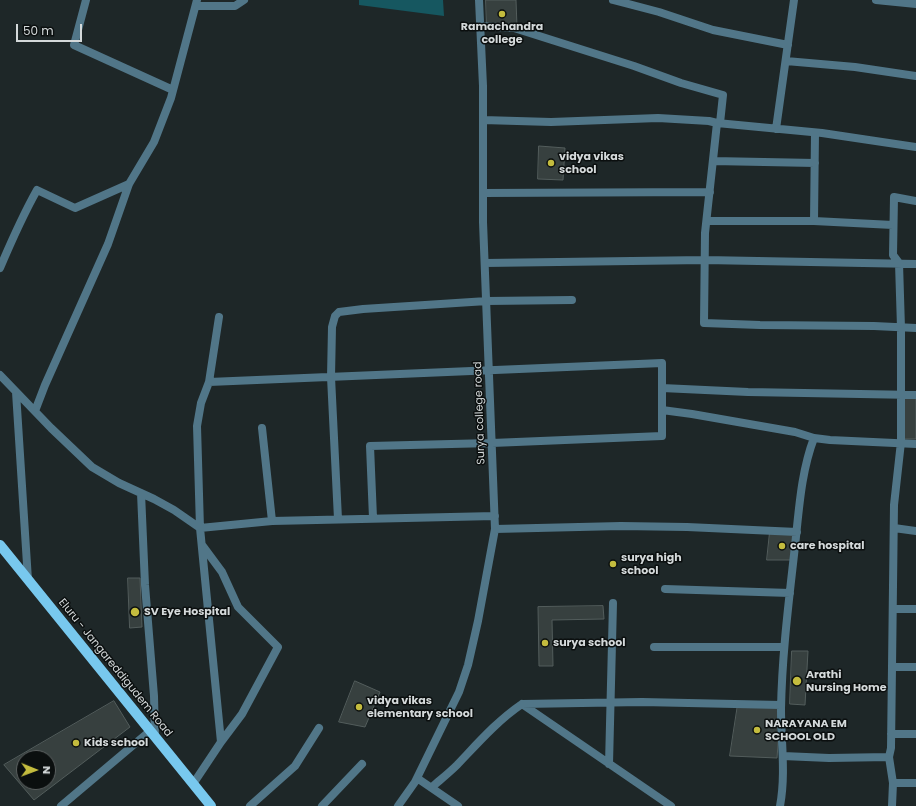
<!DOCTYPE html>
<style>
body{margin:0}
#map{position:relative;width:916px;height:806px;overflow:hidden;background:#1e2728;font-family:Poppins,sans-serif}
canvas{display:block}
.north{position:absolute;left:16px;top:750px;width:40px;height:40px;box-sizing:border-box;background:#0b0f0f;border:1px solid #5b6060;border-radius:50%;rotate:91deg;font-size:11px;font-weight:700;line-height:16px;text-align:center;color:#d4d9da}
.north::after{content:'';display:block;margin:auto;width:14px;height:18px;background:#c4bc3e;clip-path:polygon(50% 0,100% 100%,50% 72%,0 100%)}
.scale{position:absolute;left:16px;top:24px;width:66px;height:18px;box-sizing:border-box;border:2px solid #d4d9da;border-top:0;padding-left:5px;font-size:12px;line-height:14px;white-space:nowrap;color:#d4d9da;-webkit-text-stroke:3px #0b0f0f;paint-order:stroke}
</style>
<div id="map">
<canvas width="916" height="806"></canvas>
<div class="north">N</div>
<div class="scale">50 m</div>
</div>
<script>
const g = document.querySelector('canvas').getContext('2d');
g.lineJoin = 'round';
function fillPath(path, color) { g.fillStyle = color; g.fill(path, 'evenodd'); }
function stroke(path, color, width, dash) { g.strokeStyle = color; g.lineWidth = width; g.lineCap = dash ? 'butt' : 'round'; g.setLineDash(dash || []); g.stroke(path); }
function drawText(font, color, halo, rows, align = 'center') {
  g.font = font + ' Poppins,sans-serif'; g.lineWidth = 3; g.setLineDash([]); g.textBaseline = 'middle'; g.strokeStyle = halo; g.fillStyle = color; for (const [text, x, y, turn = 0] of rows) {
    g.save(); g.translate(x, y); g.rotate((+turn || 0) * Math.PI / 180); g.textAlign = isNaN(turn) ? turn : align; if (halo) g.strokeText(text, 0, 0); g.fillText(text, 0, 0); g.restore();
  }
}
fillPath(new Path2D(`
 M359,0h84l1,16 -85,-11z`), '#165760');
const building = new Path2D(`
 M486,0h30l1,27 -30,1z
 M539,146l26,2 -2,32 -25,-1z
 M904,397h12v42h-12z
 M770,532h27l-3,28h-27z
 M128,578h12l2,49 -12,1z
 M603,606l1,13 -52,1 1,46h-14l-1,-59z
 M792,651h16l-3,54 -15,-1z
 M355,681l25,11 -15,35 -26,-5z
 M114,701l16,26 -96,73 -30,-35zM24,758h24v24h-24z
 M738,704l43,1 -4,53 -47,-2z`);
fillPath(building, '#37403f');
stroke(building, '#535d5c', 1);
stroke(new Path2D(`
 M86,0l-12,45 99,45
 M613,0l46,12 54,18 75,15
 M876,0l40,4
 M196,6h39l9,-6
 M480,26l34,2 120,38 47,17 42,12 -3,28
 M786,61l69,6 61,9
 M483,120l68,2 107,-4 51,3 8,2
 M776,129l18,-129
 M916,147l-94,-14 -105,-10 -12,110 -1,90 56,2 114,1 42,2
 M713,161l102,2
 M483,193l227,-1
 M707,221h107l79,4
 M814,221l1,-88
 M485,263l220,-3 211,4
 M0,268c11,-26 23,-53 37,-78l38,18 54,-24
 M219,317l-10,65 -8,21 -4,23 3,102 72,-7 223,-5
 M0,375l51,53 41,39 27,16 35,16 20,11 26,18 21,214 -28,42
 M209,382l453,-19v73l-170,7 -122,3 3,72
 M662,388l86,4 168,3
 M16,392l12,188
 M662,410l30,4 103,18 19,6
 M35,411l10,-26 63,-141 21,-60 25,-42 17,-44 26,-98
 M262,428l10,93
 M141,493l4,92 9,111 1,41
 M338,519l-7,-142 1,-50 3,-11 4,-4 24,-3 124,-8 85,-1
 M894,528l22,3
 M495,529l126,-3 66,1 110,5
 M202,545l20,27 16,35 40,40 -36,67 -21,28
 M665,589l125,4
 M893,609h23
 M654,647h130
 M892,667h24
 M522,704l149,102
 M891,734h25
 M783,756l46,2 60,-1 2,-9 3,-243 7,-63v-114l-2,-65 -6,-8 1,-58 22,4
 M889,757l4,26 -1,23
 M609,764l4,-161
 M417,778l41,28
 M893,783h23
 M432,787c8,-7 17,-14 25,-22 21,-22 40,-44 65,-61l120,-2 139,3
 M61,806l89,-75
 M250,806l45,-40 24,-38
 M322,806l40,-42
 M398,806l17,-24 44,-90 9,-27 10,-44 17,-92 -12,-307v-136l-4,-86
 M780,806c6,-32 1,-65 1,-97 1,-55 8,-109 14,-163 4,-36 6,-74 19,-108l16,2 86,4`), '#517688', 8);
stroke(new Path2D(`
 M0,545l211,261`), '#78c8ee', 10);
for (const [x, y, r, color] of [
 [502,14,4,"#c4bc3e"],
 [551,163,4,"#c4bc3e"],
 [782,546,4,"#c4bc3e"],
 [613,564,4,"#c4bc3e"],
 [135,612,5,"#c4bc3e"],
 [545,643,4,"#c4bc3e"],
 [797,681,5,"#c4bc3e"],
 [359,707,4,"#c4bc3e"],
 [757,730,4,"#c4bc3e"],
 [76,743,4,"#c4bc3e"]
]) { const dot = new Path2D(); dot.arc(x, y, r, 0, 2 * Math.PI); g.fillStyle = color; g.fill(dot); stroke(dot, '#0b0f0f', 1.5); }
drawText('bold 11px', '#d4d9da', '#0b0f0f', [
 ["Ramachandra",502,27,"center"],
 ["college",502,40,"center"],
 ["vidya vikas",559,157],
 ["school",559,170],
 ["care hospital",790,546],
 ["surya high",621,558],
 ["school",621,571],
 ["SV Eye Hospital",144,612],
 ["surya school",553,643],
 ["Arathi",806,675],
 ["Nursing Home",806,688],
 ["vidya vikas",367,701],
 ["elementary school",367,714],
 ["NARAYANA EM",765,724],
 ["SCHOOL OLD",765,737],
 ["Kids school",84,743]
], 'left');
drawText('11px', '#d4d9da', '#0b0f0f', [
 ["Surya college road",480,413,-92],
 ["Eluru - Jangareddigudem Road",115,668,51]
]);
</script>
